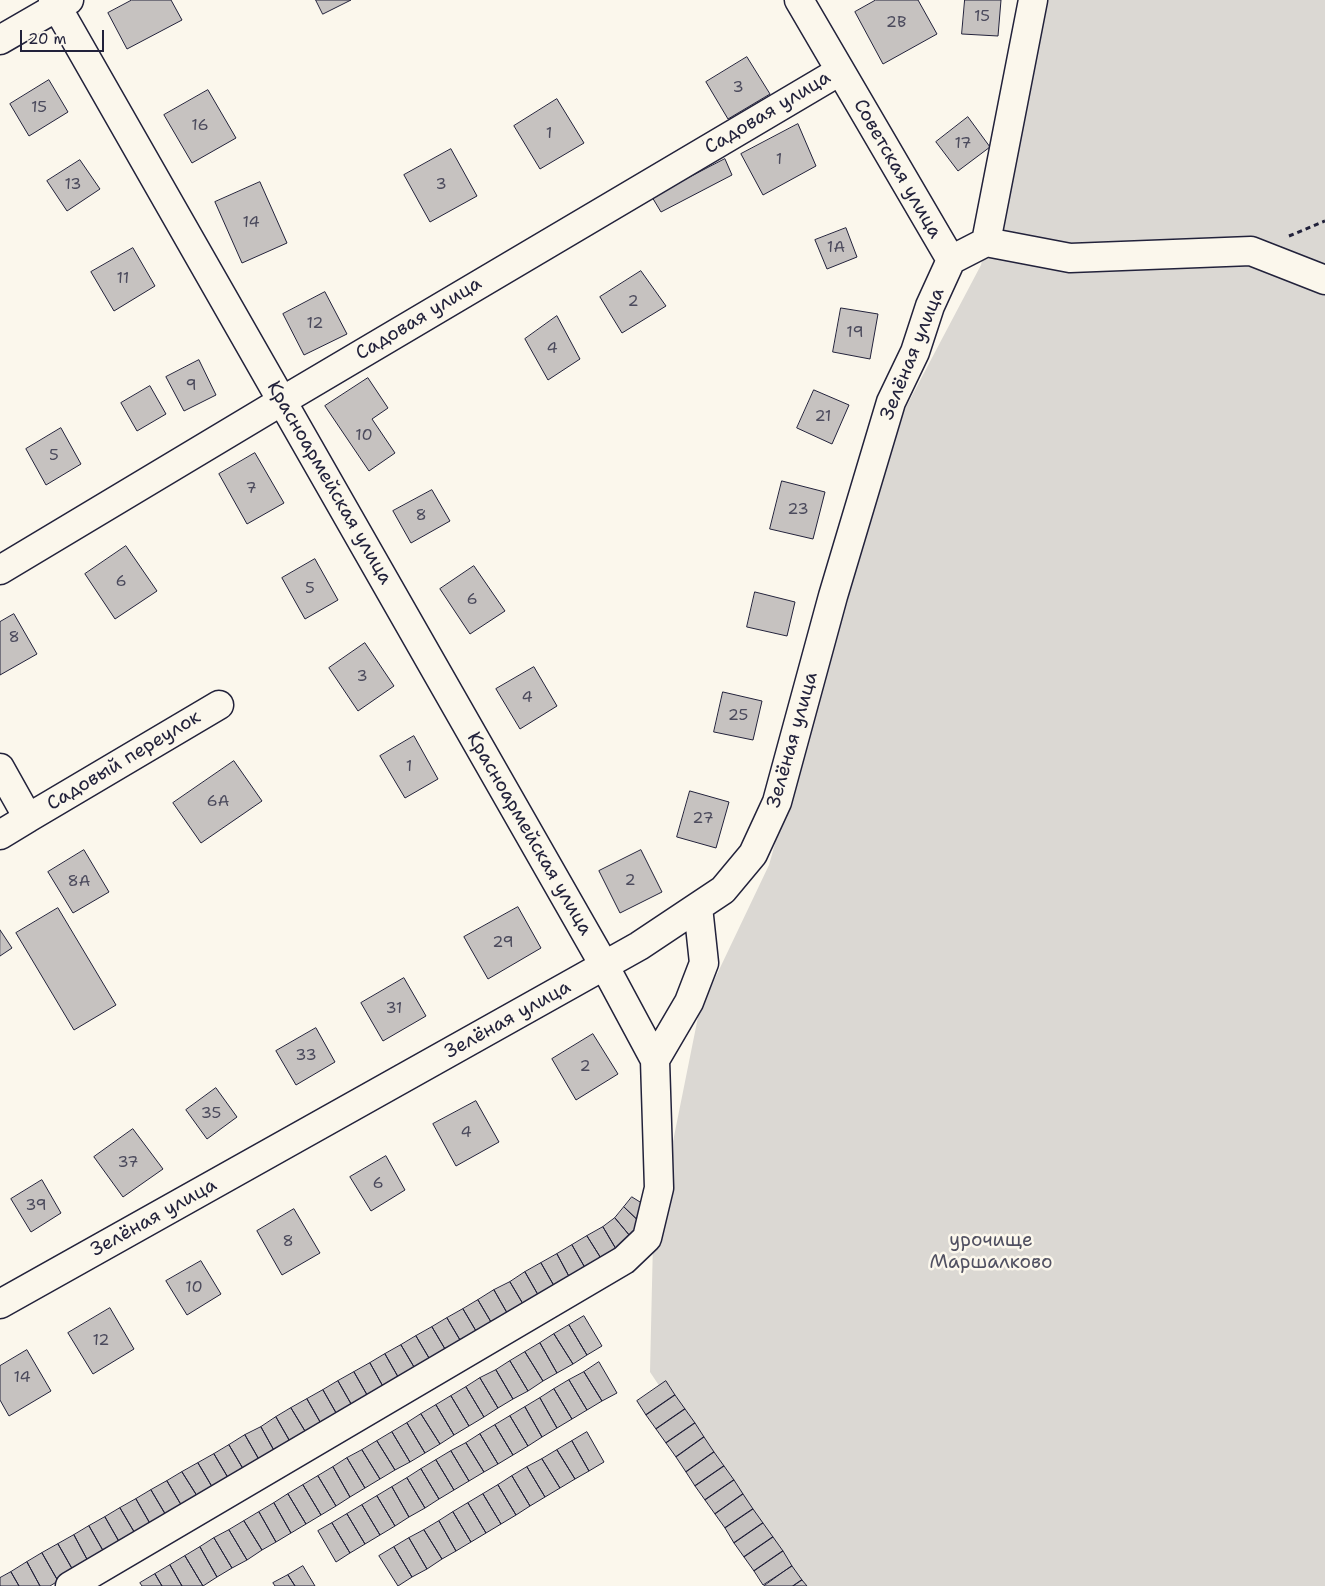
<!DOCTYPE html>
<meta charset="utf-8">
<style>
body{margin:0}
#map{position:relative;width:1325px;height:1586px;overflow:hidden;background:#fbf7ec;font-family:"Shantell Sans",sans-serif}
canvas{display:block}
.scale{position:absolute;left:20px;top:30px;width:84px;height:22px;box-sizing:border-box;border:2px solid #22223b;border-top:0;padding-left:6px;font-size:15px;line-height:18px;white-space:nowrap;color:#22223b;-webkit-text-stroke:4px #fbf7ec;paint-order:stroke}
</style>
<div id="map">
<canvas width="1325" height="1586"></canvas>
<div class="scale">20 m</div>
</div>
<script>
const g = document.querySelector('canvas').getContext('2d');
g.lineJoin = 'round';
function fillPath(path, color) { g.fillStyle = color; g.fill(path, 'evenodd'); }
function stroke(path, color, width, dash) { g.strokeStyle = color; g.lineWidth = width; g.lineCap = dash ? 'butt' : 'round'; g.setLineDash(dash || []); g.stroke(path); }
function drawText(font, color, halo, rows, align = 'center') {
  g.font = font + ' "Shantell Sans",sans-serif'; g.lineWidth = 5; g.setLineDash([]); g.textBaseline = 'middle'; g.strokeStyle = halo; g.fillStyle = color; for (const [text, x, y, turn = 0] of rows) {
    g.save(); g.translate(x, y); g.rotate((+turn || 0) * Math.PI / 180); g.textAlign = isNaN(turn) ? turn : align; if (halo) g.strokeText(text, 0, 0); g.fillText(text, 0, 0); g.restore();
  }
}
fillPath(new Path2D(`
 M1037,0h288v1586h-520l-57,-67 -98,-147 3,-131 46,-229 70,-147 118,-422 94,-178z`), '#dbd8d3');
const building = new Path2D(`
 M132,0h39l11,20 -55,29 -19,-36z
 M316,0h35l-28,14z
 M876,0h42l19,34 -54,30 -28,-52z
 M965,0h36l-3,36 -36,-2z
 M747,57l23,37 -42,25 -22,-37z
 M49,80l19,32 -39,24 -19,-32z
 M208,90l28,48 -44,25 -28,-48z
 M557,99l27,44 -44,26 -26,-43z
 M968,117l22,30 -32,24 -22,-29z
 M798,124l18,42 -53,29 -22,-41z
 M451,149l26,47 -47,26 -26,-47z
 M725,159l7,16 -71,37 -9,-15z
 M80,160l20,29 -33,22 -20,-30z
 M260,182l27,61 -45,20 -27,-61z
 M846,228l11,29 -30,12 -12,-29z
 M133,248l22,38 -41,25 -23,-39z
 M641,271l25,35 -44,27 -22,-36z
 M325,292l22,42 -43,21 -21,-41z
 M841,308l37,6 -8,45 -37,-7z
 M557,316l23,43 -32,21 -23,-41z
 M199,360l17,35 -32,16 -18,-34z
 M368,378l20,30 -16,11 23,34 -26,18 -44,-65z
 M150,386l16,28 -29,17 -16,-28z
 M814,390l35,15 -17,39 -35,-16z
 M61,428l20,36 -35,21 -20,-36z
 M255,453l29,50 -37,21 -28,-50z
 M782,481l43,11 -12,47 -43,-10z
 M432,490l18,31 -39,22 -18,-32z
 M126,546l31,45 -42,28 -30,-45z
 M315,559l23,41 -33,19 -23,-41z
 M474,566l31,45 -35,23 -30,-45z
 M755,592l40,10 -8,34 -40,-9z
 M14,614l23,40 -37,21v-53z
 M365,643l29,43 -36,25 -29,-43z
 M534,667l23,39 -37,23 -24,-40z
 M723,692l39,9 -9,39 -39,-8z
 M414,736l24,43 -33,19 -25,-42z
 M234,761l28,40 -61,42 -28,-40z
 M690,791l39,11 -13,46 -39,-11z
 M84,850l25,42 -36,21 -25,-41z
 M641,850l21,42 -42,21 -21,-42z
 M518,907l23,41 -53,31 -24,-42z
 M58,908l58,97 -42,25 -58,-97z
 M0,930l12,18 -12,8z
 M404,978l22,38 -43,25 -22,-38z
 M316,1028l19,34 -39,23 -20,-34z
 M593,1034l25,40 -42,26 -24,-41z
 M216,1088l21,29 -30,22 -21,-29z
 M476,1101l23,41 -43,24 -23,-42z
 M133,1129l30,40 -40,28 -29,-40z
 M386,1156l19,34 -34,21 -21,-34z
 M42,1180l19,33 -30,19 -20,-33z
 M632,1197l21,13 -6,19 -23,-22z
 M624,1207l23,22 -12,13 -20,-24z
 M294,1209l26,44 -38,22 -25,-44z
 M615,1218l20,24 -16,12 -16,-27z
 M603,1227l16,27 -15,9 -17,-27z
 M587,1236l17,27 -16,10 -16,-28z
 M572,1245l16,28 -16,9 -15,-28z
 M557,1254l15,28 -15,9 -16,-28z
 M201,1261l20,33 -34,21 -21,-34z
 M541,1263l16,28 -16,9 -16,-28z
 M525,1272l16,28 -15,9 -16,-27z
 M510,1282l16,27 -16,9 -16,-28z
 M494,1290l16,28 -16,9 -16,-27z
 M478,1300l16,27 -15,9 -16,-27z
 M110,1308l24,41 -41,25 -25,-41z
 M463,1309l16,27 -16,9 -16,-27z
 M584,1316l18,30 -15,9 -18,-30z
 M447,1318l16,27 -15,9 -16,-27z
 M569,1325l18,30 -14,9 -19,-30z
 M432,1327l16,27 -16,9 -16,-27z
 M554,1334l19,30 -16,9 -17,-30z
 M416,1336l16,27 -15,9 -16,-27z
 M540,1343l17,30 -14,8 -18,-29z
 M401,1345l16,27 -16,10 -16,-28z
 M27,1350l24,41 -42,25 -9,-16v-34z
 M525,1352l18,29 -15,10 -18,-30z
 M385,1354l16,28 -16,8 -15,-27z
 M510,1361l18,30 -15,8 -17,-29z
 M599,1362l18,31 -15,8 -18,-29z
 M370,1363l15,27 -15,10 -16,-28z
 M496,1370l17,29 -15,9 -18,-30z
 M354,1372l16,28 -16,9 -16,-28z
 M584,1372l18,29 -15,9 -18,-30z
 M480,1378l18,30 -14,9 -18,-30z
 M569,1380l18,30 -15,9 -18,-30z
 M338,1381l16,28 -15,9 -16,-28z
 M666,1381l9,14 -29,20 -9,-14z
 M466,1387l18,30 -15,9 -18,-30z
 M554,1389l18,30 -15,9 -17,-30z
 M323,1390l16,28 -16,9 -16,-28z
 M675,1395l10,14 -29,20 -10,-14z
 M451,1396l18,30 -15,9 -18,-30z
 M540,1398l17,30 -15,9 -17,-30z
 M307,1399l16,28 -15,9 -17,-28z
 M436,1405l18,30 -14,9 -19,-30z
 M525,1407l17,30 -14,9 -18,-30z
 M291,1408l17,28 -16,9 -16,-28z
 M685,1409l10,14 -29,20 -10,-14z
 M421,1414l19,30 -15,9 -18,-30z
 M510,1416l18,30 -15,9 -18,-30z
 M276,1417l16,28 -16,9 -15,-27z
 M407,1423l18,30 -15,9 -18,-30z
 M695,1423l9,14 -28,20 -10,-14z
 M495,1425l18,30 -15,9 -18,-30z
 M261,1427l15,27 -15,9 -16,-28z
 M392,1432l18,30 -15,8 -18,-29z
 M587,1432l17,30 -15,9 -17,-30z
 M480,1434l18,30 -14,8 -18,-29z
 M245,1435l16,28 -16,9 -16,-27z
 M704,1437l10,15 -28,20 -10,-15z
 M377,1441l18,29 -15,9 -18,-29z
 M572,1441l17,30 -14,8 -18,-29z
 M466,1443l18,29 -15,9 -18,-30z
 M229,1445l16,27 -15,9 -16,-27z
 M362,1450l18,29 -15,9 -18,-30z
 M557,1450l18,29 -15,9 -18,-29z
 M451,1451l18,30 -15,9 -18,-30z
 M714,1452l10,14 -29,20 -9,-14z
 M214,1454l16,27 -16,9 -16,-27z
 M347,1458l18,30 -15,9 -17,-30z
 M542,1459l18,29 -15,9 -18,-30z
 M436,1460l18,30 -15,9 -18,-30z
 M198,1463l16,27 -15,9 -17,-27z
 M724,1466l10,14 -29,20 -10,-14z
 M333,1467l17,30 -14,9 -18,-30z
 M527,1467l18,30 -15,9 -18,-30z
 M421,1469l18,30 -14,9 -18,-30z
 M182,1472l17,27 -16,9 -16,-27z
 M318,1476l18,30 -15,9 -18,-30z
 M512,1476l18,30 -14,9 -18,-30z
 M407,1478l18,30 -16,9 -17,-30z
 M734,1480l9,14 -28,20 -10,-14z
 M167,1481l16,27 -16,9 -16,-27z
 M303,1485l18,30 -15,9 -18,-30z
 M498,1485l18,30 -15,9 -18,-30z
 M392,1487l17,30 -14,9 -18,-30z
 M151,1490l16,27 -15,10 -16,-28z
 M288,1494l18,30 -15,9 -17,-30z
 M483,1494l18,30 -15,9 -18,-30z
 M743,1494l10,15 -28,19 -10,-14z
 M377,1496l18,30 -15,9 -18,-30z
 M136,1499l16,28 -16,8 -16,-27z
 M274,1503l17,30 -15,9 -17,-30z
 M468,1503l18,30 -15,9 -18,-30z
 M362,1505l18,30 -15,9 -18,-30z
 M120,1508l16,27 -15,10 -16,-28z
 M753,1509l10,14 -29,20 -9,-15z
 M259,1512l17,30 -14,8 -18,-29z
 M453,1512l18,30 -15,9 -17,-30z
 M347,1514l18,30 -15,9 -18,-30z
 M105,1517l16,28 -16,9 -16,-28z
 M244,1521l18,29 -15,10 -18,-30z
 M439,1521l17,30 -14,8 -18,-29z
 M332,1523l18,30 -14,9 -18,-31z
 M763,1523l10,14 -29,20 -10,-14z
 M89,1526l16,28 -16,9 -15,-28z
 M229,1530l18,30 -15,8 -18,-30z
 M424,1530l18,29 -15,10 -18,-31z
 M74,1535l15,28 -15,9 -16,-28z
 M773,1537l10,14 -29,20 -10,-14z
 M214,1538l18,30 -15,9 -17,-30z
 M409,1538l18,31 -15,8 -18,-30z
 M58,1544l16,28 -16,9 -16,-28z
 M200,1547l17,30 -14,9 -18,-30z
 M394,1547l18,30 -14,9 -19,-30z
 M783,1551l9,15 -29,19 -9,-14z
 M42,1553l16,28 -8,5h-10l-13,-24z
 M185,1556l18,30h-21l-12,-21z
 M27,1562l13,24h-21l-8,-14z
 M170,1565l12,21h-20l-7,-12z
 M303,1566l12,20h-20l-7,-11z
 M792,1566l10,14 -9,6h-29z
 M11,1572l8,14h-19v-8z
 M155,1574l7,12h-20l-2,-3z
 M288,1575l7,11h-20l-2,-3z
 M802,1580l5,6h-14z`);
fillPath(building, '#c6c2c0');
stroke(building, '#22223b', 1);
const minor = new Path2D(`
 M53,0l551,965 51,95 4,128 -12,50 -23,22 -554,326
 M799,0l152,260
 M0,40l69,-40
 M986,242l84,16 181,-7 74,29
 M0,570l282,-169 558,-330
 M0,768l28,50 191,-113
 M0,835l28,-17
 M655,1060l34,-58 15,-39 -6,-56
 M0,1304l639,-358 84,-56 30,-36 24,-52 56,-206 58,-194 24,-50 15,-46 21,-46 35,-18 47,-242`);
stroke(minor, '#22223b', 31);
stroke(new Path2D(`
 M1289,236l36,-15`), '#22223b', 3, [5, 4]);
stroke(minor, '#fbf7ec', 28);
drawText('16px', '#4b4a5c', null, [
 ["15",982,17],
 ["2В",896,23],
 ["3",738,88],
 ["15",39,108],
 ["16",200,126],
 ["1",549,134],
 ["17",963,144],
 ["1",779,160],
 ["13",73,185],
 ["3",441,185],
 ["14",251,223],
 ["1А",836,248],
 ["11",123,279],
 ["2",633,302],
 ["12",315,324],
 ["19",855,333],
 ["4",552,349],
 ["9",191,386],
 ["21",823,417],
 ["10",364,436],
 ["5",54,456],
 ["7",251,489],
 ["23",798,510],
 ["8",421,516],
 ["6",121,582],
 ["5",310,589],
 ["6",472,600],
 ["8",14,638],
 ["3",362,677],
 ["4",527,698],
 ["25",738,716],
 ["1",409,767],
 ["6А",218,802],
 ["27",703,819],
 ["2",630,881],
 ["8А",79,882],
 ["29",503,943],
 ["31",394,1009],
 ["33",306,1056],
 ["2",585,1067],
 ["35",211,1114],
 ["4",466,1133],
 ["37",128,1163],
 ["6",378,1184],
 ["39",36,1206],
 ["8",288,1242],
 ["10",194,1288],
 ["12",101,1341],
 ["14",22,1378]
]);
drawText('19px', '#22223b', '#fbf7ec', [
 ["Садовая улица",768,113,-31],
 ["Советская улица",897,169,60],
 ["Садовая улица",419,319,-31],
 ["Зелёная улица",913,354,-68],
 ["Красноармейская улица",329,483,60],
 ["Зелёная улица",793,740,-74],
 ["Садовый переулок",124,761,-31],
 ["Красноармейская улица",529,834,60],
 ["Зелёная улица",508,1020,-29],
 ["Зелёная улица",154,1218,-29]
]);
drawText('19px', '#505061', '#fbf7ec', [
 ["урочище",991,1241],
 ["Маршалково",991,1263]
]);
</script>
